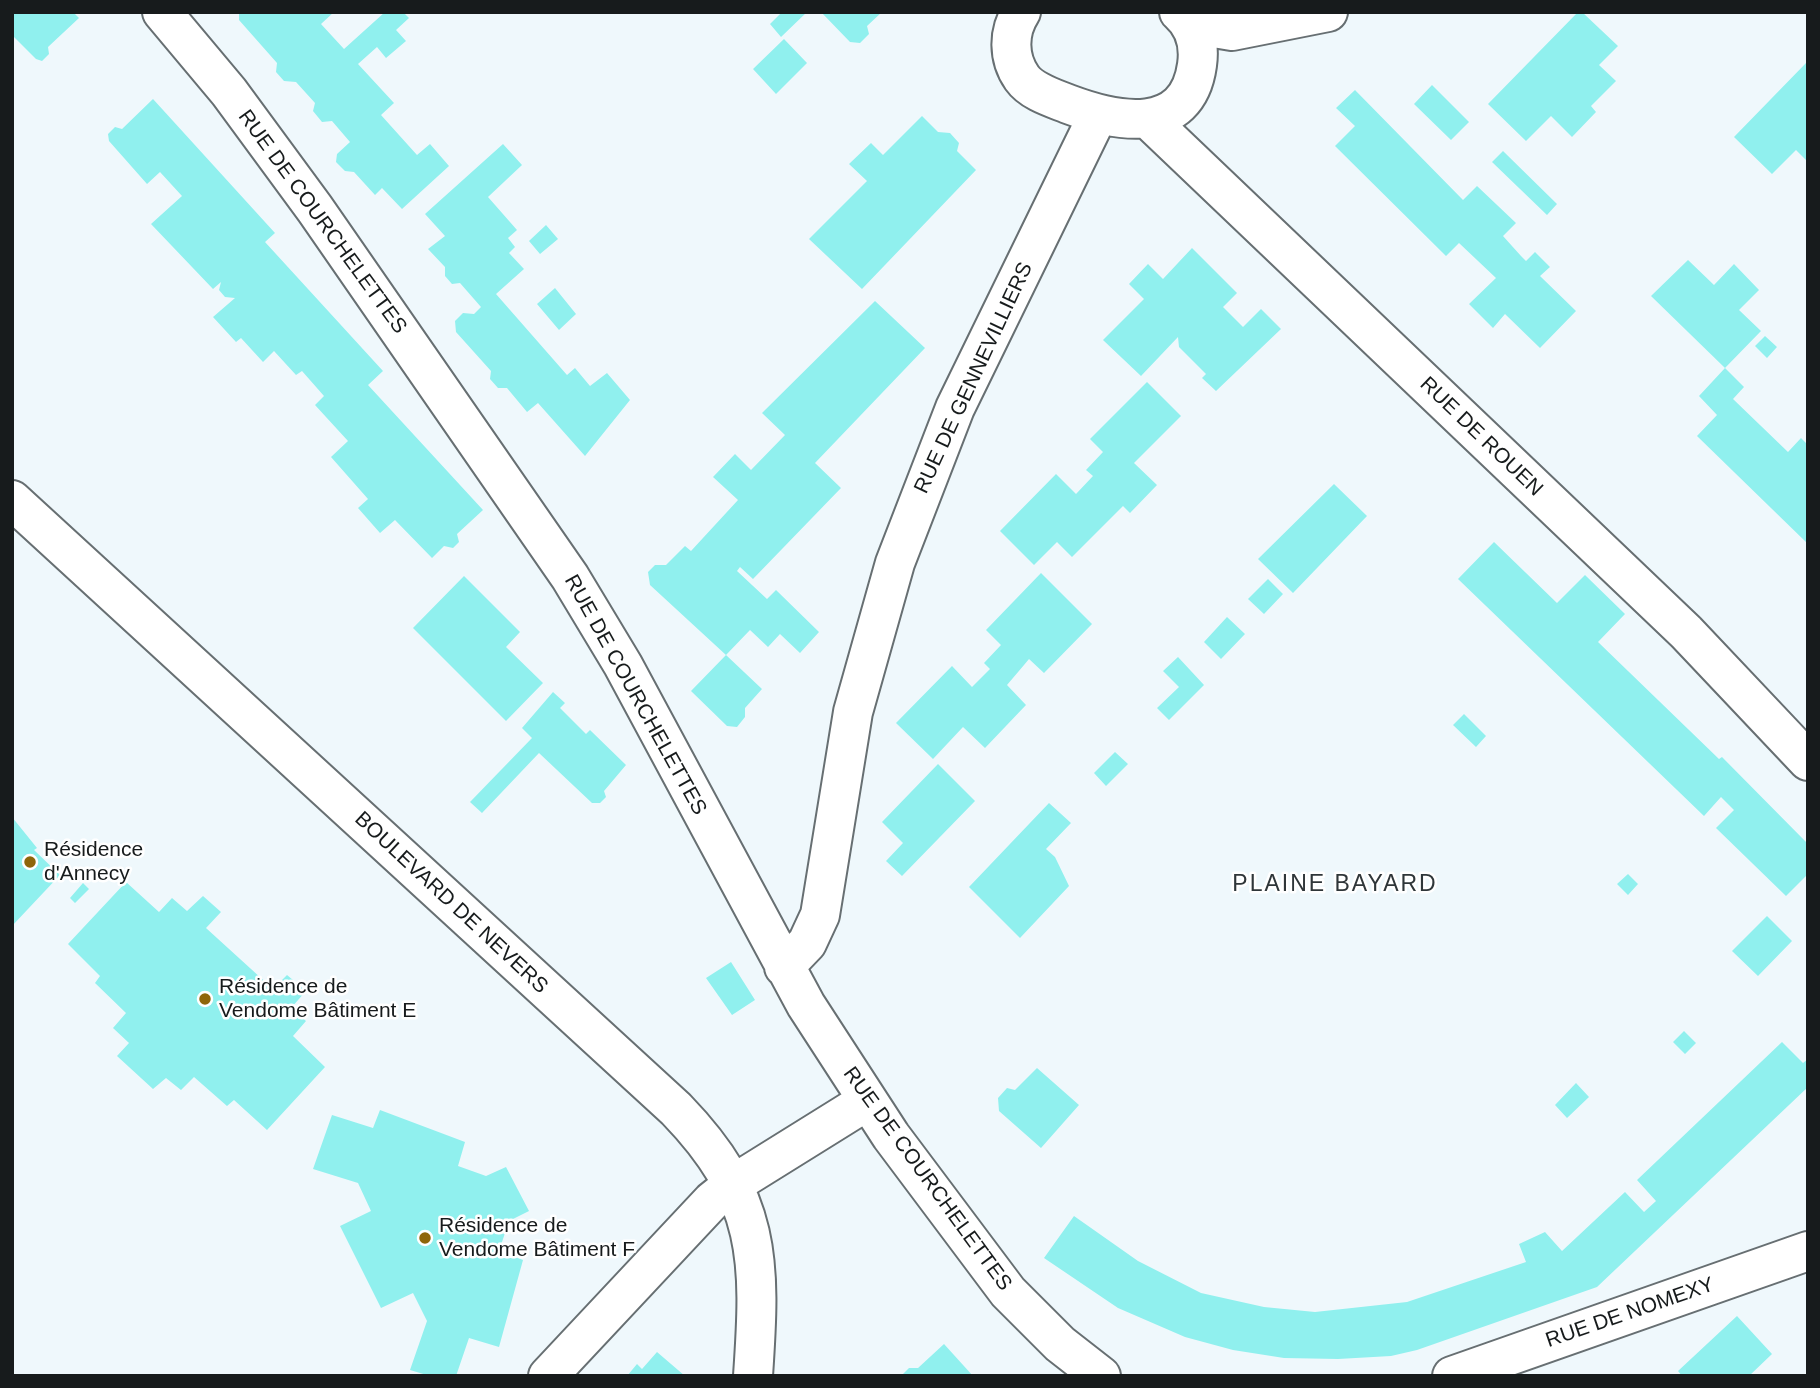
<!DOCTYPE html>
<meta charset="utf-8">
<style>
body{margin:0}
#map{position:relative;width:1820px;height:1388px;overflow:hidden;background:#eff8fc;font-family:Arial,sans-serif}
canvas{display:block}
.frame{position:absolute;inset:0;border:14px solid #171b1c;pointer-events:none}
</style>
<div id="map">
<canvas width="1820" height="1388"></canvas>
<div class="frame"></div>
</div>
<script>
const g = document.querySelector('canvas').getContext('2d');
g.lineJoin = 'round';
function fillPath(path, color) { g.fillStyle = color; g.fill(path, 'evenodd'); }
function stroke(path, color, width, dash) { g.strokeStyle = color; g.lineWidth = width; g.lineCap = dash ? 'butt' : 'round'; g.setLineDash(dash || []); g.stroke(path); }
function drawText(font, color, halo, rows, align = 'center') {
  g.font = font + ' Arial,sans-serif'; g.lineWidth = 5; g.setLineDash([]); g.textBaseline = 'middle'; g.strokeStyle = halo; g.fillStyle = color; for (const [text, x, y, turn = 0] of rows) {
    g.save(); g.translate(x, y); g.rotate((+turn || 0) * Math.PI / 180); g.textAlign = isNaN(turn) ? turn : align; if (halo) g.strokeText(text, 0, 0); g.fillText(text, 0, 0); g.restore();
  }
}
fillPath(new Path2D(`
 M12,12h61l6,6 -31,29 1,7 -7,7 -6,-2 -24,-24z
 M239,12h95l-13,12 23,25 41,-37h18l6,6 -13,12 10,11 -20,17 -9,-11 -19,17 36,39 -13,12 36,40 13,-11 19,22 -47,43 -20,-21 -7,7 -21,-23 -9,-1 -9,-9 1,-8 13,-12 -18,-21 -10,1 -9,-11 2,-8 -19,-21 -12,-1 -8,-9 1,-9 -38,-43z
 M782,12h25l-26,25 -11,-13z
 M821,12h61l-15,14 2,8 -9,9 -10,-1z
 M1578,12h4l36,34 -19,19 17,16 -25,25 5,6 -24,25 -21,-21 -25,25 -38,-37z
 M784,39l23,24 -31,31 -23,-25z
 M1806,63l2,99 -12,-12 -24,24 -38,-37z
 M1432,85l37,37 -18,18 -37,-36z
 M1355,90l108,110 14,-14 39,37 -13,13 18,20 5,5 9,-9 15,15 -10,9 36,35 -36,37 -35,-34 -12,14 -24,-24 27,-26 -37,-35 -13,13 -111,-110 20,-20 -19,-18z
 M153,99l122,134 -10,9 118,129 -15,14 115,125 -26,24 2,8 -6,6 -9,-2 -12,12 -37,-38 -15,13 -22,-25 10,-9 -37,-42 17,-16 -33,-36 9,-9 -22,-25 -6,4 -22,-24 -11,11 -22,-24 -5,4 -23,-25 22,-19 -10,-1 -6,-7 2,-8 -8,7 -62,-65 31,-28 -22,-24 -13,12 -38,-43 -1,-7 7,-7 7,2z
 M922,116l16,16 12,1 9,10 -2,8 19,19 -114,119 -53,-50 58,-58 -18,-17 22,-21 12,12z
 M503,144l19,21 -34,32 29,33 -9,8 7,9 -6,6 15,16 -28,25 71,81 8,-7 15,18 17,-13 23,27 -45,56 -47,-53 -11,9 -20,-24h-9l-8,-9 1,-8 -35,-39 -1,-11 8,-8 11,1 7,-7 -21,-24 -8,1 -7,-8v-9l-17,-18 17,-13 -20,-22z
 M1503,151l54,53 -10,11 -55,-53z
 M546,225l12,14 -18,15 -11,-13z
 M1192,248l45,45 -14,14 20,20 18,-18 20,20 -65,62 -14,-13 4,-4 -27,-27 -1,-10 -37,39 -38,-36 41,-41 -15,-15 19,-20 15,15z
 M1688,260l26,25 20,-21 25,26 -20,20 22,21 -36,37 -74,-72z
 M555,288l21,26 -17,16 -22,-26z
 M875,301l50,47 -110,115 26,25 -88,91 -13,-12 -3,4 30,28 9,-9 43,42 -19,21 -20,-19 -12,13 -18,-17 -24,25 -76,-70 -2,-13 7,-7h11l19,-19 6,5 47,-51 -25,-23 22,-23 16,16 34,-35 -23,-22z
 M1765,336l12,11 -10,11 -12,-12z
 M1725,368l19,19 -11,12 55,53 13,-14 7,7v99l-111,-108 20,-21 -18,-19z
 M1147,382l34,34 -47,47 23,22 -27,28 -7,-7 -51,51 -15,-15 -23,23 -34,-34 56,-57 20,20 17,-18 -7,-6 17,-18 -13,-13z
 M1334,484l33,32 -74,77 -35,-34z
 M1494,542l63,61 28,-28 40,39 -27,28 121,117 3,-2 86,87v30l-22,22 -70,-68 18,-18 -13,-13 -17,19 -246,-237z
 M1041,573l51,51 -48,49 -15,-14 -5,6 -17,20 19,20 -41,43 -22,-21 -30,32 -37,-36 56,-57 20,21 18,-18 -6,-6 17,-18 -15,-15z
 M464,576l56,56 -14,15 37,36 -37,38 -93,-93z
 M1268,579l15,15 -19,20 -16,-15z
 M1227,617l18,17 -24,25 -17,-17z
 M726,655l36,34 -17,19v9l-8,10 -10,-1 -36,-35z
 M1178,657l26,28 -35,35 -12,-12 22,-21 -16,-16z
 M553,692l12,11 -5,5 26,26 4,-4 36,35 -22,26 2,6 -6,6h-8l-53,-50 -57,60 -12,-11 62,-64 -10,-10z
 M1464,714l22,22 -10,11 -23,-22z
 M1115,752l13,12 -22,22 -12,-13z
 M938,764l37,37 -73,75 -16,-15 17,-18 -21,-21z
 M1049,803l22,20 -25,26 9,8 14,29 -49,52 -51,-51z
 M12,817l25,31 -3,2 26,25 -48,51z
 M1628,874l10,10 -10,11 -11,-11z
 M126,882l33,30 13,-14 15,13 16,-15 18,16 -15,16 67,61 14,-14 19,16 -15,17 15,13 -13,15 32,31 -58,63 -33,-30 -7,6 -33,-29 -13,13 -15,-12 -13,11 -36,-33 12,-13 -16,-15 13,-15 -31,-30 5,-7 -32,-32z
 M83,883l6,6 -14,14 -5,-5z
 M1767,916l25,25 -34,35 -26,-25z
 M731,962l24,38 -23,15 -26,-37z
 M1684,1031l12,12 -11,11 -12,-12z
 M1782,1042l21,21 5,-4v28l-211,200 -180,63 -26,6 -53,3 -54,-1 -51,-8 -48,-13 -67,-29 -74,-50 30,-42 64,45 63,32 63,14 51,5 92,-10 119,-40 -7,-18 26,-12 17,19 63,-59 19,20 12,-11 -19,-21z
 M1037,1068l42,37 -38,43 -42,-37 -1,-13 9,-10 8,2z
 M1576,1083l13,14 -22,21 -12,-13z
 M380,1110l85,32 -7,24 28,10 20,-9 23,44 -20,10 -10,30 24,9 -24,87 -30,-9 -13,38h-26l-20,-6 17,-49 -14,-28 -32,15 -41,-82 31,-15 -13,-28 -45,-14 19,-54 41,13z
 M1737,1316l35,38 -23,22h-67l-4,-5z
 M944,1344l29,32h-72l8,-8h9z
 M657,1352l28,24h-58l10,-12 5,5z`), '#90f0ee');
const minor = new Path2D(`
 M162,12l67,80 86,117 255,368 53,88 183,340 85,131 117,156 52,52 41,32
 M1021,12c-13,20 -13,46 1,66 10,14 31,20 46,26 48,18 119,33 129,-39 3,-21 -2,-39 -18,-53
 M1190,24l42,7 96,-19
 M1148,119l538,513 122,129
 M12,500l664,609c86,89 85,151 77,267
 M784,967l23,-24 13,-28 33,-203 42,-149 60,-155 143,-293
 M548,1376l164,-175 20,-16 135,-84
 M1452,1376l356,-125`);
stroke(minor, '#676f72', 42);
stroke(minor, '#fff', 38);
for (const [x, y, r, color] of [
 [30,862,7,"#8e660a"],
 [205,999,7,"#8e660a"],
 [425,1238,7,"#8e660a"]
]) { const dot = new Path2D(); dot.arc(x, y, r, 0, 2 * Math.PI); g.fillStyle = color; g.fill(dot); stroke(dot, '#fff', 2.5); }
drawText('21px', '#171b1c', '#fff', [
 ["RUE DE COURCHELETTES",322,222,54],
 ["RUE DE GENNEVILLIERS",974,378,-65],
 ["RUE DE ROUEN",1481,437,44],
 ["RUE DE COURCHELETTES",635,695,61],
 ["BOULEVARD DE NEVERS",451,903,43],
 ["RUE DE COURCHELETTES",927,1179,54],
 ["RUE DE NOMEXY",1630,1313,-19]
]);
drawText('21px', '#171b1c', '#fff', [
 ["Résidence",44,850],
 ["d'Annecy",44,874],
 ["Résidence de",219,987],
 ["Vendome Bâtiment E",219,1011],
 ["Résidence de",439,1226],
 ["Vendome Bâtiment F",439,1250]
], 'left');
g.letterSpacing = '2px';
drawText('23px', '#2f3639', '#fff', [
 ["PLAINE BAYARD",1335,885]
]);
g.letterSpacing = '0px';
</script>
